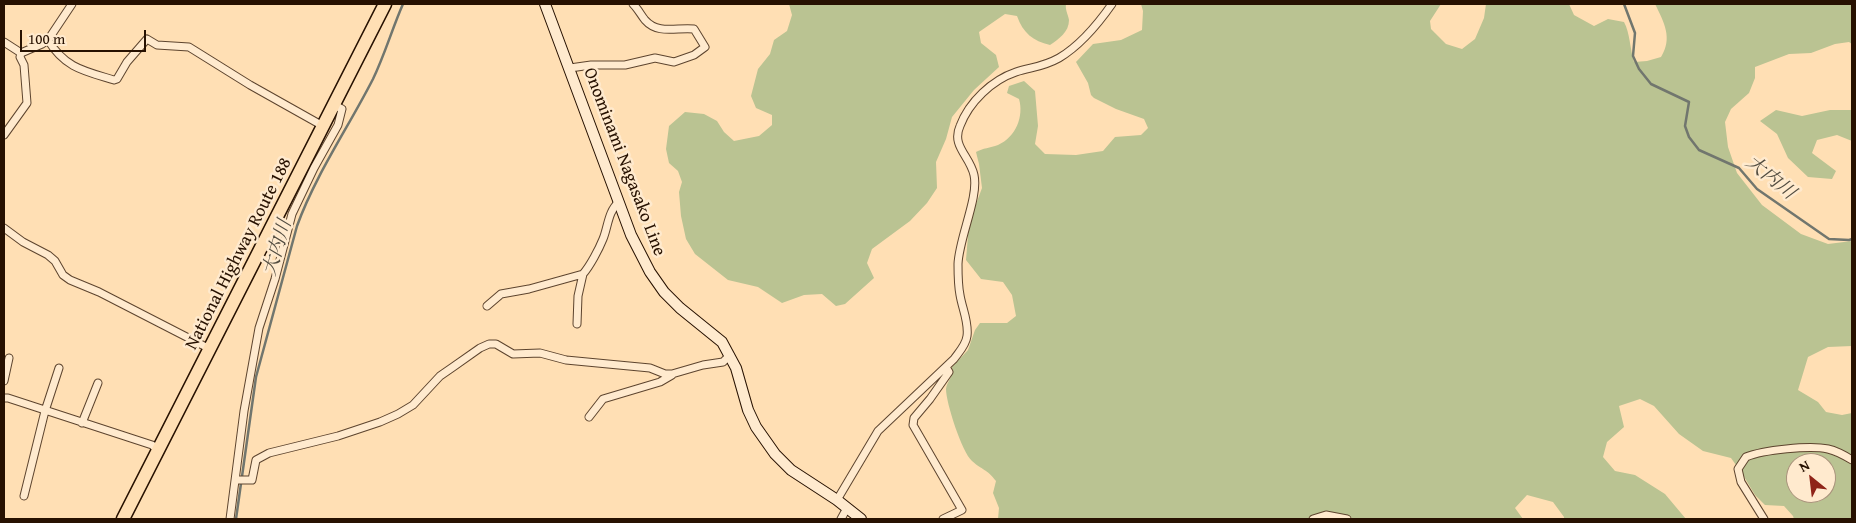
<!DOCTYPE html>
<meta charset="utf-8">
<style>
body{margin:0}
#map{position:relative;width:1856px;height:523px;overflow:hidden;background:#ffdfb4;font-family:"Gentium Book Plus",serif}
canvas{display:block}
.frame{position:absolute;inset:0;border:5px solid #271101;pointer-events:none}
.north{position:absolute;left:1786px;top:453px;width:50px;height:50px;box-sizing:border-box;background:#ffeace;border:1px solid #a9937c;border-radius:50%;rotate:331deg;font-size:14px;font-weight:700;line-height:20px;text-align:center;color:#271101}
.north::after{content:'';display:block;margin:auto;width:18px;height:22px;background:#8f2418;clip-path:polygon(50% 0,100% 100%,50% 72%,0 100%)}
.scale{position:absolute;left:20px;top:30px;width:126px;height:22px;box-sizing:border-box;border:2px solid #271101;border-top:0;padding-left:6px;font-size:15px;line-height:18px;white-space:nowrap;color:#271101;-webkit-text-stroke:4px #ffeace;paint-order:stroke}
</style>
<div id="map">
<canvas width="1856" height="523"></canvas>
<div class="frame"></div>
<div class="north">N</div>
<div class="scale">100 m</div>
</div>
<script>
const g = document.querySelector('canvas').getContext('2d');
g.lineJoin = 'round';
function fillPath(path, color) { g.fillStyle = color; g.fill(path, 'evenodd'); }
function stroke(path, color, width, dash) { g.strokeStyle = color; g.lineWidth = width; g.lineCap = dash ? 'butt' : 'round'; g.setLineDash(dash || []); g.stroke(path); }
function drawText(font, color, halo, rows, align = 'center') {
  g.font = font + ' "Gentium Book Plus","Noto Serif JP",serif'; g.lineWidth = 5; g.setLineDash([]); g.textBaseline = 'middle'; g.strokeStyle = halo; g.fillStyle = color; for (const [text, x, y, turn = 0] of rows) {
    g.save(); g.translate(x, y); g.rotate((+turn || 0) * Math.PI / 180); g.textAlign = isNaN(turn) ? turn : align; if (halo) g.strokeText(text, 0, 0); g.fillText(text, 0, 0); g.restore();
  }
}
fillPath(new Path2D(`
 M789,4h277c-1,6 2,10 3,16 0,12 -10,19 -19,25 -17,-4 -27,-12 -33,-29l-12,-2 -26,18 2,11 15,12 3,12 -25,23 -22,27 -6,22 -10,23 1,26 -10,15 -17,18 -38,28 -5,14 7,15 -29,26 -9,2 -14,-12 -18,1 -22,8 -24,-16 -30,-7 -33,-26 -9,-15 -5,-23 -2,-24 3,-10 -4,-11 -9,-8 -3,-14 3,-23 16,-14 19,2 13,7 7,11 10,9 25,-5 13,-11v-10l-16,-7 -5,-12 7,-27 12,-15 4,-14 13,-9 5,-16z
 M1141,4h300l-11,17 1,8 15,15 16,5 13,-10 9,-21 2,-14h83l5,11 20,11 14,-7 16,3c6,11 6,27 10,40l13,-1 14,-4c12,-19 3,-35 -6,-53h197v40l-3,-2 -14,2 -24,9 -22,1 -34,13v11l-6,15 -18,16 -6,13 3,25 9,26 25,32 39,29 27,10 24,-3v105l-24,1 -20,10 -10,33 20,12 8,10 16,3 10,-2v106h-58l-1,-3 -9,-10 -19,-1 -10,-10 -12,-20 -12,-17 -28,-7 -24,-17 -25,-28 -14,-7 -21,7 5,21 -17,15 -4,15 12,14 20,4 30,19 21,25h-122v-2l-11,-15 -26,-7 -12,13 8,11h-525l1,-11 -6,-15 3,-12c-9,-12 -14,-11 -24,-20 -10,-9 -26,-58 -26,-72 1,-8 7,-11 6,-22l16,-17 7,-20 5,-7h27l9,-7 -4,-21 -9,-13 -22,-3 -15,-19 3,-37 13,-35 -3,-24 -3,-12c7,-4 14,-4 22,-7 18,-8 26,-29 21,-46l-12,-6 2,-7 15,-5 11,10 3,35 -3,18 10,10 31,1 27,-4 12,-14 26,-2 7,-7 -4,-9 -28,-10 -22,-11 -3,-3 -3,-12 -12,-21 17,-18 28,-4 21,-10 1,-19zM1796,463h30v30h-30z
 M1776,110l26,6 28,-6h22v31l-15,-6 -20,5 -5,13 24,18 -4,8 -24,-2 -20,-19 -11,-24 -17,-13z`), '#bac392');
stroke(new Path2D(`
 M1624,4l11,29 -2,23 6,13 12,15 38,18 -4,24 4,11 10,13 40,18 18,21 72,50 20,1 3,-1
 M236,519l20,-142 41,-151c19,-52 51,-98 76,-147 12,-25 19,-50 30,-75`), '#71766e', 2.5);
const street = new Path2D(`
 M48,40c17,28 36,31 66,40l3,-1 10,-17 20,-23 10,6 32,2 61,38 73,41
 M4,42l17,11
 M570,68l21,-3h34l30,-7 19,4 20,-7 11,-8 -11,-18c-17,-2 -36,6 -49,-9 -4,-5 -7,-11 -12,-16
 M4,135l23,-32 -3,-38 -4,-8 1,-4 21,-9 6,-4 24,-36
 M4,228l19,14 25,13 7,6 8,14 7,5 29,12 111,57
 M487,306l14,-12 28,-5 54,-15c7,-8 16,-25 20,-35 5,-12 5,-28 16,-37
 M577,324l1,-28 5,-22
 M4,381l5,-23
 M4,398h4l144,47 6,5
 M589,417l14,-18 57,-17 12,-7
 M82,423l16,-40
 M235,480h17l4,-20 13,-7 69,-17 42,-14 18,-8 15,-9 27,-29 13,-9 27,-19 9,-4h7l17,10 27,-1 26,7 84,8 15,6h7l31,-9 20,-3 7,-7
 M24,496l21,-85 14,-43
 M837,500l41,-69 76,-72c5,-7 12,-14 13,-23 2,-14 -5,-28 -7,-41 -2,-10 -2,-21 -2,-31 1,-26 21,-67 16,-89 -4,-19 -23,-29 -14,-49 9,-24 32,-46 56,-54 16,-5 27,-5 43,-14 22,-13 39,-34 53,-54
 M230,519l14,-108 15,-83 16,-49 17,-65 22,-46 24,-43 4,-16 -8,-4
 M841,519l6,-11
 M943,519l19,-9 -49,-85 1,-7 16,-19 19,-27 -3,-5
 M1313,519l13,-4 21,4
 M1764,519l-23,-37 -3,-13 8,-12c17,-7 64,-12 82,-8 9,2 16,6 24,11`);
const secondary = new Path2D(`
 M545,4l86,231 19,37 14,20 16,16 42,34 14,26 12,42 8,17 19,27 16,16 46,30 24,19`);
const highway = new Path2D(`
 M123,519l262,-515`);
stroke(street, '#5d442e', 9);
stroke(secondary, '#271101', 12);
stroke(highway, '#271101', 15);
stroke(street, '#ffeace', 7);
stroke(secondary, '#ffeace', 10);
stroke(highway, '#ffdfb4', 12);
drawText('18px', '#271101', '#ffeace', [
 ["Onominami Nagasako Line",624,162,69],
 ["National Highway Route 188",239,254,-63]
]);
drawText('italic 19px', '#524c40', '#ffeace', [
 ["大内川",1770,178,39],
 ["大内川",278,248,-73]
]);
</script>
